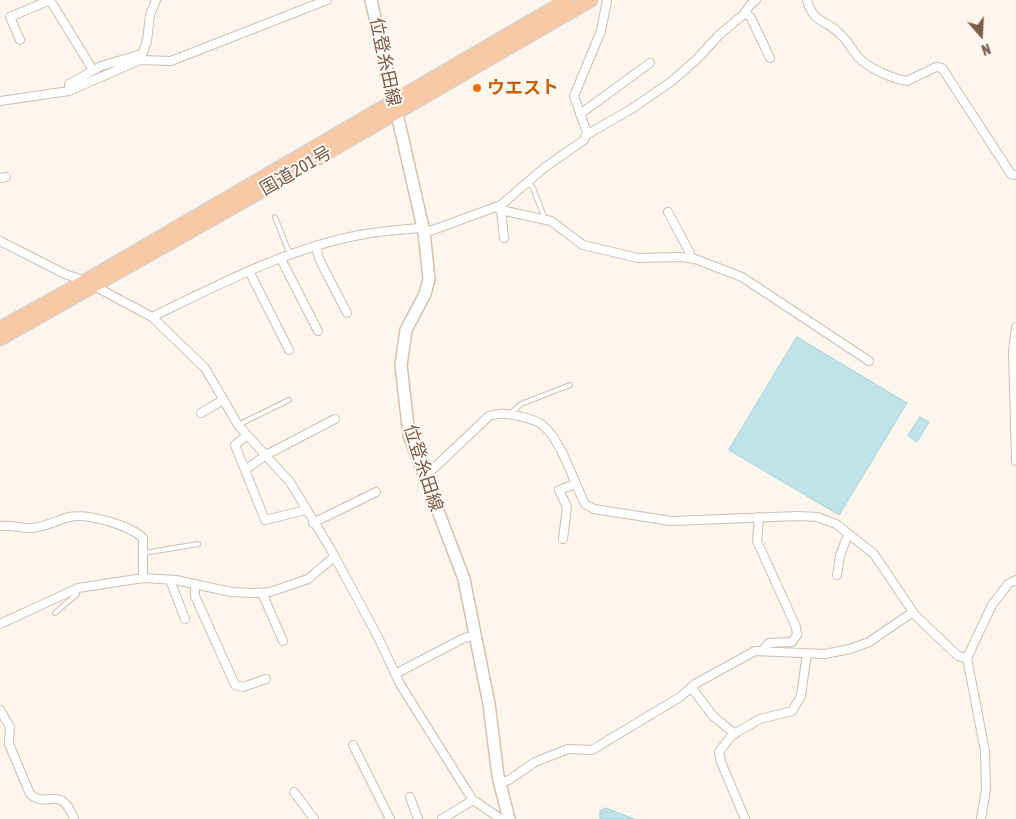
<!DOCTYPE html>
<meta charset="utf-8">
<style>
body{margin:0}
#map{position:relative;width:1016px;height:819px;overflow:hidden;background:#fdf6ec;font-family:"Asap Condensed",sans-serif}
canvas{display:block}
.north{position:absolute;left:956px;top:10px;width:50px;height:50px;-webkit-text-stroke:4px #fffaf3;paint-order:stroke;rotate:161deg;font-size:14px;font-weight:700;line-height:20px;text-align:center;color:#7a5c4d}
.north::after{content:'';display:block;margin:auto;width:18px;height:22px;background:#7a5c4d;clip-path:polygon(50% 0,100% 100%,50% 72%,0 100%)}
</style>
<div id="map">
<canvas width="1016" height="819"></canvas>
<div class="north">N</div>
</div>
<script>
const g = document.querySelector('canvas').getContext('2d');
g.lineJoin = 'round';
function fillPath(path, color) { g.fillStyle = color; g.fill(path, 'evenodd'); }
function stroke(path, color, width, dash) { g.strokeStyle = color; g.lineWidth = width; g.lineCap = dash ? 'butt' : 'round'; g.setLineDash(dash || []); g.stroke(path); }
function drawText(font, color, halo, rows, align = 'center') {
  g.font = font + ' "Asap Condensed","Noto Sans JP",sans-serif'; g.lineWidth = 4; g.setLineDash([]); g.textBaseline = 'middle'; g.strokeStyle = halo; g.fillStyle = color; for (const [text, x, y, turn = 0] of rows) {
    g.save(); g.translate(x, y); g.rotate((+turn || 0) * Math.PI / 180); g.textAlign = isNaN(turn) ? turn : align; if (halo) g.strokeText(text, 0, 0); g.fillText(text, 0, 0); g.restore();
  }
}
const water = new Path2D(`
 M797,337l110,66 -68,112 -110,-65z
 M920,417l9,5 -12,20 -9,-6z
 M606,808l28,11h-34v-8z`);
fillPath(water, '#bfe3e8');
stroke(water, '#a5d3da', 1);
const service = new Path2D(`
 M528,183l5,5 12,31
 M275,217l15,38
 M510,414l11,-10 49,-19
 M238,425l51,-25
 M144,553l54,-9
 M55,613l22,-19 1,-6`);
const minor = new Path2D(`
 M807,0c6,24 21,20 34,35 7,6 11,15 17,22 10,11 35,22 49,24l29,-14 6,1 69,106 5,1
 M745,12l6,6 19,40
 M20,40l-10,-23 40,-17 43,70
 M141,58l6,-17 3,-26 6,-15
 M69,91v-7l32,-18 41,-12
 M0,101l69,-10 71,-31 31,1 156,-61
 M580,114l70,-51
 M586,135l47,-27 39,-27 25,-22 23,-25 23,-19 8,-11 5,-4
 M0,178l6,-1
 M497,207l4,3 50,11 32,24 55,13 42,-1 15,2 47,18 127,84
 M501,210l3,28
 M668,212l22,41v5
 M0,241l65,33 20,7 67,36 53,51 33,57 52,57 40,66 48,89 22,47 67,107 6,9 28,19
 M316,247l4,14 27,52
 M281,259l37,72
 M249,271l40,79
 M152,317c68,-33 138,-70 213,-83 17,-3 36,-4 53,-6l6,4 9,-2 68,-25 43,-37 40,-28 3,-7 -13,-37 27,-65 6,-31
 M1016,327l-3,24 3,110
 M201,413l22,-13
 M245,470l-10,-25 12,-10
 M424,475l9,-6 56,-53c12,-4 18,-2 30,0 7,2 16,4 22,8 20,14 33,59 44,80l9,5 77,12 127,-5 19,1 19,7 38,30 41,61 43,41 9,2
 M306,510l-41,10 -20,-50 21,-15 69,-36
 M759,517l-2,24 39,86 1,8 -5,7 -23,1 -7,8
 M313,523l63,-31
 M0,526c11,-1 21,2 31,2 14,-1 25,-7 38,-11 19,-4 60,8 74,21v40
 M563,539l4,-32 -8,-17 17,-6
 M837,575l3,-19 8,-22
 M170,580l15,39
 M195,584v12l40,89 8,2 23,-8
 M262,593l21,48
 M0,624l78,-36 65,-10 33,2 55,12 24,1 15,-1 38,-13 26,-22
 M395,674l69,-36 11,-2
 M691,687l22,29 22,18
 M0,710l10,17 -1,17 21,50c19,16 30,-11 44,25
 M353,745l37,74
 M500,783l9,-3 26,-18 33,-13 24,1 88,-53 15,-13 60,-33 70,3 25,-5 19,-7 44,-30
 M294,792l20,27
 M410,797l8,22
 M442,819l31,-19
 M745,819l-24,-57 -2,-10 13,-17 28,-16 32,-8 9,-15 6,-43
 M981,819l5,-30 -1,-38 -18,-93 25,-53 16,-21 8,-4`);
const secondary = new Path2D(`
 M371,0l53,232 5,47 -4,15 -19,36 -5,35 8,70 55,144 25,125 9,72 11,43`);
const trunk = new Path2D(`
 M0,328l85,-47 482,-281
 M0,339l253,-143 338,-196`);
stroke(service, '#d1beb0', 6);
stroke(minor, '#d1beb0', 10);
stroke(secondary, '#d6c0b0', 14);
stroke(trunk, '#dad1cd', 15);
stroke(service, '#fff', 4);
stroke(minor, '#fff', 8);
stroke(secondary, '#fff', 11);
stroke(trunk, '#f9c8a4', 12);
for (const [x, y, r, color] of [
 [477,88,5,"#e8710a"]
]) { const dot = new Path2D(); dot.arc(x, y, r, 0, 2 * Math.PI); g.fillStyle = color; g.fill(dot); stroke(dot, '#fffaf3', 2); }
drawText('18px', '#7a5c4d', '#fffaf3', [
 ["位登糸田線",385,62,78],
 ["国道201号",296,171,-30],
 ["位登糸田線",423,468,72]
]);
drawText('bold 18px', '#c56008', '#fffaf3', [
 ["ウエスト",487,88]
], 'left');
</script>
